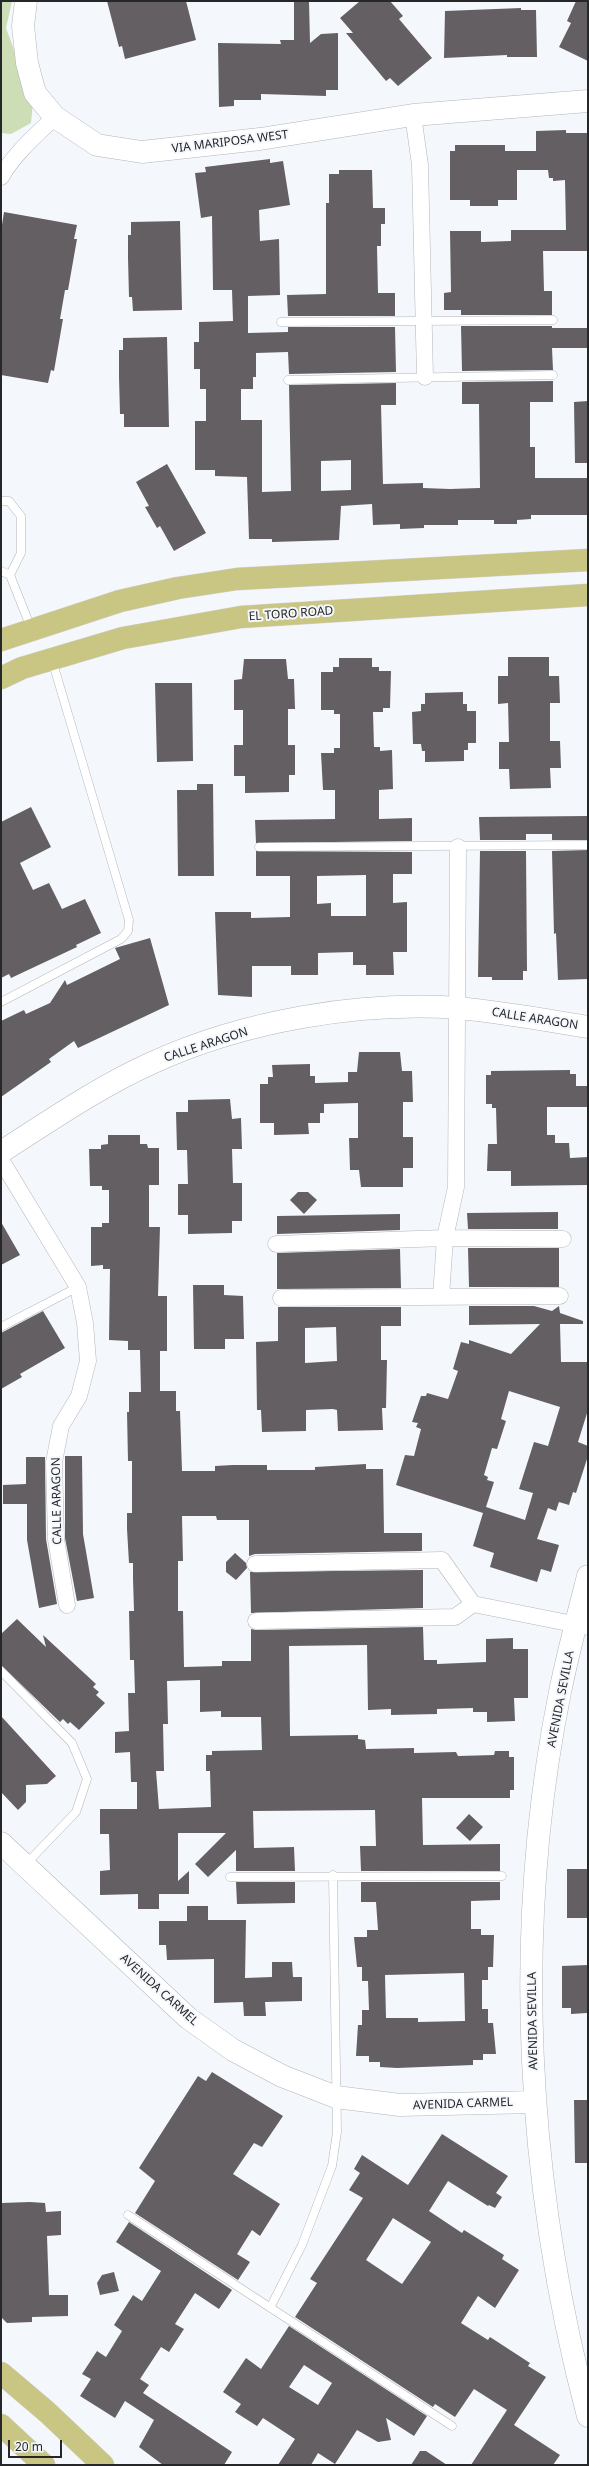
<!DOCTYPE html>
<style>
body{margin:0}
#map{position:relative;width:589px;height:2466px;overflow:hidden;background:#f4f8fd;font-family:"Noto Sans",sans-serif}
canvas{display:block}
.frame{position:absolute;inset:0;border:2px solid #262729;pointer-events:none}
.scale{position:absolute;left:8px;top:2440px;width:54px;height:18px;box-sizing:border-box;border:2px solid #262729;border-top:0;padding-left:5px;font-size:12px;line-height:14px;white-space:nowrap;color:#262729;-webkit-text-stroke:3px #f4f8fd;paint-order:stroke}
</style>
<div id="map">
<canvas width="589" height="2466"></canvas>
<div class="frame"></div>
<div class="scale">20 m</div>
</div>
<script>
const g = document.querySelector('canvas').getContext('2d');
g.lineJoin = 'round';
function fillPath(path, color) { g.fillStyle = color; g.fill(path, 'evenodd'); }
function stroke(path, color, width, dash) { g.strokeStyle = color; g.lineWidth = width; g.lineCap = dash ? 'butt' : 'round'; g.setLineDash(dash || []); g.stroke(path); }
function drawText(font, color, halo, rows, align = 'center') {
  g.font = font + ' "Noto Sans",sans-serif'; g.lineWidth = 4; g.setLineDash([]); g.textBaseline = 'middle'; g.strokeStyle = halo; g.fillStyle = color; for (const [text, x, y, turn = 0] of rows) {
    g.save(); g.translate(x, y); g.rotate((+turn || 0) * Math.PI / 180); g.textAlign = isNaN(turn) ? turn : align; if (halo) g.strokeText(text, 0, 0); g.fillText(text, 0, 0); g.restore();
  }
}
fillPath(new Path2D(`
 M1,1h11l-6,27 27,74 -2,21 -20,11 -10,-1z`), '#cdddb5');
fillPath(new Path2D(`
 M107,1h79l10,39 -71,19 -3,-13 -3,1z
 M294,1h15l1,42 11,-9 17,-1v57h-12v6l-65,-2v6h-27v6l-15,1 -1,-64 63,1 -1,-4h14z
 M360,1h30l13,15 -4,3 33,39 -34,28 -8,-8 -4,3 -40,-48h7l-13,-15z
 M576,1h12v60l-29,-14 12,-24 -4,-2z
 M521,8v2h15l1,47h-30v-2l-63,3 1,-47z
 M566,130v3h22v118h-45l1,40h8v24h-91v-5h-17v-17l7,-1 -1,-61h31v11l30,-1v-11h55l-1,-50 -12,1v-3h-4l-1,-8h-31v30h-19v6h-28v-6h-20v-49h5v-6h50v6h31v-20z
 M270,159v4l13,-2 7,44 -31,5 1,31 19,-2 1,56 -32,1v37l40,-1v-5h107l1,45 -107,2 -1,-22 -32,1v24h-3v12h-12v31h21v72l29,-1 -2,-106 107,-2v22h-15l2,79 40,-1v5l27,1 30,-1 -1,-84h-17v-22l91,-1v21h-23v45h5v31h53v37h-57v4l-14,1v4h-23v-4h-36v5h-34v3l-24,1v-5l-27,1 -1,-21 -31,2 -2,34 -67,2v-3h-23l-2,-62 -32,-1v-6h-20v-49h11v-32h-6v-20h-6v-27h5v-20l34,-1 -1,-31h-19l-1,-74 -11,2 -6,-45 11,-1 -1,-5zM351,460v30l-30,1v-30z
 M339,170h33l1,38h12v16h-4v22h-4l1,47h17v23h-107l-1,-21 39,-1v-91h3v-29h10z
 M4,212l73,13 -3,14h3l-9,51h-3l-5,29h3l-9,52 -3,-1 -3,13 -47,-8v-144z
 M180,221l2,89 -49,1 -1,-14h-3l-1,-39v-23h3v-13z
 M461,326h91v2h36v20h-36l1,22 -91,1z
 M167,337l2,90h-45v-13h-4l-1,-37v-27h4v-12z
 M588,401v62h-13l-1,-61z
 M167,464l39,69 -32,18 -14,-25 -3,2 -12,-21 4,-1 -13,-24z
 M508,657h41v19h10l1,27h-10v38h10l1,27h-11l1,20 -41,1 -1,-20h-10v-27h10l-1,-39 -10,1v-28h10z
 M339,658h33v9h7v4h12l-1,37h-7v4h-10l1,35h6v4l12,-1 1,39 -14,1v29l33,-1v23l-156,2 -1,-23 80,-1v-29h-12l-2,-37h13v-5h6v-34h-6v-4h-13v-38h12v-5h6z
 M244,659h42l2,20h6l1,30h-7v36h7v30h-6v17l-44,1v-17h-11v-31h9v-35h-9v-30l8,-1z
 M155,683h37l1,78 -36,1z
 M463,692v12h4v7h9v32h-8v7h-4v11l-39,1v-11h-3l-1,-7h-8l-1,-32 9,-1v-7h4v-11z
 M197,784h16l1,92h-36l-1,-86h20z
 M31,807l20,40 -31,16 13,27 16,-7 13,26 23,-10 16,34 -25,12 1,2 -66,31 -2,-4 -8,4v-156z
 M588,816v24h-36v-6h-26v6h-46l-1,-23z
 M588,850v129l-30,1 -2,-47 -2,1 -2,-83z
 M256,851l156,1v22h-19v29l14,-1v50h-14l1,23h-28v-10h-13v-13l-35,1v22h-27v-9h-39v31l-34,-2 -3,-83h36v6l39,-1v-41h-34zM366,875v41h-35v-13l-14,1v-28z
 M480,851h46l1,120h-4v9h-31v-3h-14z
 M150,938l19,67 -91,43 -4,-7 -25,18 2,3 -50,35v-76l23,-11 2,4 24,-11 15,-23 2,5 53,-26 -5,-11z
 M359,1052h41l2,19h10l1,31h-10v35h10v31h-10v19h-42l-2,-17h-9l-1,-32h9v-35l-34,1v9h-4v10h-12l1,11 -35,1v-12h-14v-39h8v-7h5l-1,-12 38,-1v12h5v7l33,-1v-10h9z
 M570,1070v4h6v12h12v21h-41v28h8v8h14l1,15 18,-1v28l-77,1v-15h-24l1,-27h9l-1,-36h-4v-4h-6v-29h5v-4z
 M230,1099l2,20 9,-1 1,31h-10l1,34h9v38h-10v12l-44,1v-19h-10v-31h10l-1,-34h-10l-1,-38h12v-12z
 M108,1135h32v9h7l1,4h11v37h-10v42h11l-2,69h9v55h-7v40h16v20h4l2,60h33v-5l18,-1h34v5h48v-3l51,-3v5h17l1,64h38v18l-167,3 -6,2v-36h-32l-1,-4h-34l1,45h-5v50h5l1,56 38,-1v-5h29v-32l5,1 167,-3 1,33h13v4l49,-2v-23l27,-1v11h15v49h-14l1,23 -28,1v-10h-14v-4l-36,1v5l-46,1v-6l-23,1 -1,-65 -78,1 1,90 68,-1v4l7,1 1,9 48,-1v5l42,-1 2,4 36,-1 1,-4h14v6h5v33h-4v8h-88l1,47 77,-1v27h-139l-1,-25h16l-1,-36 -122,1 1,37 40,-1 1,24h-59v-21l-28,27 -13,-13 31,-31h-48v48l11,-10v23h-30v15h-21v-15l-38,1v-24l10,-1 -1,-36h-9v-25h37v-27h-6l-1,-30 -15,1v-21l14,-1 -1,-38h7l-1,-33h-4l-1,-49h5l-1,-33v-15h-4l-2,-34v-16h5v-52h-4l-1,-49h2v-20h12l-1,-42h-12v-9l-19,-1 1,-71h-7v-4l-12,1v-39h11v-4h7v-33h-7v-4h-12l-1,-37h12v-4l7,-1zM200,1680v32l21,-1v6h40l1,33 -50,1v4h-6v16h4l1,36 -52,2 -3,-38h8l-1,-47h5l-1,-43z
 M298,1192h10l9,8 -13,14 -14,-14z
 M558,1212v17h-90l-1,-16z
 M400,1214v16l-123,4v-18z
 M1,1222l19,33 -19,10z
 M468,1248h91v39h-90z
 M400,1249l1,39 -124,1v-36z
 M193,1285h31v10l19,1 1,43h-19v10h-31z
 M469,1306h65l18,5 7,-5 1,7 23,8v3h-23l1,38h27v48l-10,32 10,4v10l-12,37 -3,-1 -4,13 -10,-3 -3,9 -8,-3 -11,31 22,6 -8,27 -10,-3 -4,13 -47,-15 4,-14 -21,-7 10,-33 -87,-28 9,-30 9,1 7,-27 -5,-2 2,-4 -6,-1 9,-26h5l1,-3 21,6 10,-28 -5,-2 8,-27 8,2v-4l42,14 29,-30 -71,1zM509,1391l51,16 -12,39 -14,-4 -15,47 14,4 -8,27 -39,-13 8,-25 -7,-2 1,-3 -4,-2 8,-27 5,1 9,-28 -5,-2z
 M278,1307h123v19h-20v34h6l-1,48h-4l1,22 -45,1 -1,-21 -4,-1 -27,1v21l-44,1 -1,-22h-4l-1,-68 22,-1zM336,1327l1,34 -32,2v-35z
 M43,1311l22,37 -45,26 2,3 -21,12v-56z
 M65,1456h17l1,78 11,64 -17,3 -12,-63z
 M26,1457h19l1,82 11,65 -18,4 -12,-68v-36h-24v-19l23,-1z
 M235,1553l11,10 1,5 -11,12 -10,-8v-10z
 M423,1570v38l-172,5 -1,-41z
 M17,1619l29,28 -3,-12 53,49 -3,3 6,5 -3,3 9,8 -26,27 -9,-8 -2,2 -5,-5 -3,3 -59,-57v-31z
 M1,1716l55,60 -9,8 -21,1v17l-8,8 -17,-18z
 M469,1814l14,13 -13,14 -14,-13z
 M567,1869h21v49h-21z
 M236,1882h59v21l-58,1z
 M361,1882h139v18l-29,1v28h10v6h13l-1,32h-5v13h-6v29h6v14h5l3,31h-13v6h-10v5l-76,3 -17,-1v-5h-11v-6h-13l2,-31h4v-15h7l-1,-29h-6v-14h-5l-3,-30h13v-7h11l-2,-28h-15zM464,1973l1,48 -47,1v-4h-32l-1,-43z
 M187,1906h21v14h38l-1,58 27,-1v-15h20l1,15h9v24l-37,1 1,14h-22l-1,-14 -29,1v-44l-47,1 -1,-15h-7v-24h28z
 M588,1965l-1,48 -16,1v-6h-9v-42z
 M212,2072l71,44 -21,31 -8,-4 -21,31 47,30 -20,32 -8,-6 -15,24 13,8 -12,18 -103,-67 20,-32 -16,-13 59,-92 8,5z
 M574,2100h14v63h-13z
 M442,2134l66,42 -12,17 6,4 -7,11 -6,-3 -1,1 -40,-25 -19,30 33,22 2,-3 40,25 -2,4 17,11 -24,38 -17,-12 -17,27 27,17 2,-3 40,26 -2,3 18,11 -32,48 46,30 -7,10h-82l36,-55 -33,-21 -19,28 -20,-13 -2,3 -138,-90 22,-34 -7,-4 53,-81 -14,-8 11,-17 -6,-4 8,-14 46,30zM393,2218l38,24 -29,42 -36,-24z
 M30,2202l15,1 1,9 15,-1v24l-14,1 2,59h19v21l-36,1v5l-25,1 -6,-6v-114z
 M129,2222l103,68 -13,19 -24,-16 -20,31 9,5 -15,23 -8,-5 -21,32 9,6 -6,8 89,59 -8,13h-61l-24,-18 15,-27 -29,-19 -10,17 -35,-22 11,-17 -9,-5 15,-23 9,6 16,-26 -8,-6 19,-30 9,6 19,-30 -45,-29z
 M114,2272l5,19 -19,4 -3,-12 5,-8z
 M289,2326l138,90 -13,20 -28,-18 5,22 -13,2 -21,-12 -22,34 -17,-11 -7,12h-33l17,-26 -32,-21 -6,8 -22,-14 6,-8 -18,-12 23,-34 15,11zM304,2365l28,18 -14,22 -29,-18z
 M420,2451h6l21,14h-36z`), '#645f62');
const lane = new Path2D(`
 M281,322l272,-2
 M288,380l265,-5
 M1,501h8l12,15v37l-11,22 21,53
 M1,571l9,4
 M259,847l329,-2
 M1,1002l120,-63 7,-8 1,-11 -77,-260
 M1,1327l77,-40
 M1,1671l71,72 15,36 -11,33 -50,52
 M230,1877l272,-1
 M128,2215l324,211
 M271,2306l31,-61 30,-79 5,-34 -4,-257`);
const street = new Path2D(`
 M413,115l7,50 5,212
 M1,177c13,-23 35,-42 54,-60
 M1,1160l77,127 7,36 3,38 -9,35 -18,30 -7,36 2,77 11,66
 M276,1244l169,-6 118,1
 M441,1297l4,-59 11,-51 2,-340
 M281,1298l279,-2
 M255,1564l187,-4 31,44
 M473,1604l115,23
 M256,1621l199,-4 18,-13`);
const secondary = new Path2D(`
 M26,1l-3,25 4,37 8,30 20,24 42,28 45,7 118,-13 153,-24 175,-14
 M1,1152c50,-32 99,-66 153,-90 90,-41 206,-61 304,-54 44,4 87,12 130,19
 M588,1576c-10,39 -20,77 -28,116 -48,238 -34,491 28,724
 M1,1843l187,175 45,32 49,26 54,21 64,8 135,-3`);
const primary = new Path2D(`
 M1,640l119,-39 58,-13 59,-9 351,-19
 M1,678l21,-10 101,-30 118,-21 347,-22
 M1,2373l46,39 56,53
 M1,2425l43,40`);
stroke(lane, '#b2b5ba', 9);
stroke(street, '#b2b5ba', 17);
stroke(secondary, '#b2b5ba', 23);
stroke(primary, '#d4d4d4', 23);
stroke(lane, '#fff', 8);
stroke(street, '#fff', 16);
stroke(secondary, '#fff', 22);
stroke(primary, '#c9c583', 22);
drawText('12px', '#262729', '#f4f8fd', [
 ["VIA MARIPOSA WEST",230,142,-7],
 ["EL TORO ROAD",291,614,-4],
 ["CALLE ARAGON",535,1019,9],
 ["CALLE ARAGON",206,1045,-18],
 ["CALLE ARAGON",57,1501,-91],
 ["AVENIDA SEVILLA",561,1699,-79],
 ["AVENIDA CARMEL",159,1990,42],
 ["AVENIDA SEVILLA",533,2021,-91],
 ["AVENIDA CARMEL",463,2104,-2]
]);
</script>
